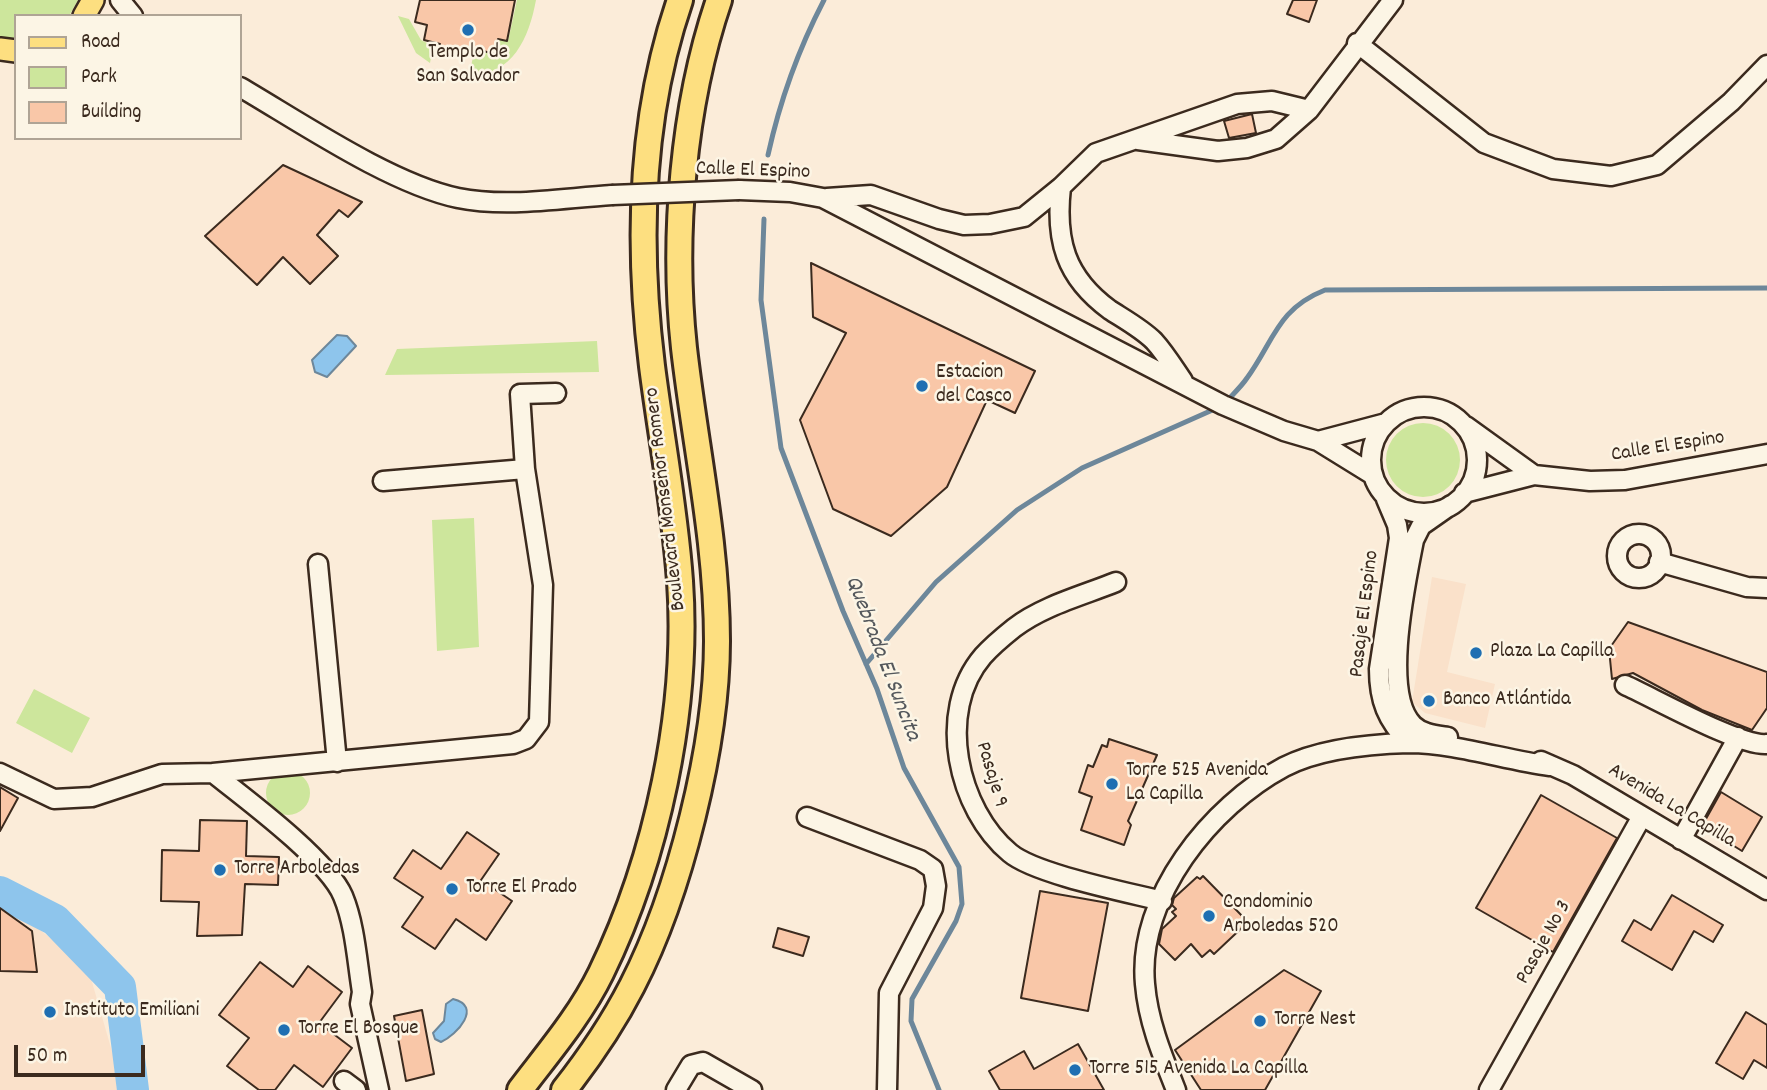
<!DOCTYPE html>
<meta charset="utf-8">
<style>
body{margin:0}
#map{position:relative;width:1767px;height:1090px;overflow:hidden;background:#fbecd9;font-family:Dekko,sans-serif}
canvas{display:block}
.legend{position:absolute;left:14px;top:14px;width:228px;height:126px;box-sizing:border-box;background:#fcf5e5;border:2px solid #afa495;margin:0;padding:9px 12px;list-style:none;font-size:21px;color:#3b2a1e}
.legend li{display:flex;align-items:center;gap:14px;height:35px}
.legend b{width:35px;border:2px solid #afa495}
.scale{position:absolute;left:14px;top:1045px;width:131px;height:32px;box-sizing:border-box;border:4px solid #3b2a1e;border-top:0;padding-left:9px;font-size:21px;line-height:24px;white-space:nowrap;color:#3b2a1e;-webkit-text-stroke:5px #fcf5e5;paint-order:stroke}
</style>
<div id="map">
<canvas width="1767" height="1090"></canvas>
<ul class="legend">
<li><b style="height:9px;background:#fddf80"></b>Road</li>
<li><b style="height:19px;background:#cde69c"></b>Park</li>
<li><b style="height:19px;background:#f9c7a8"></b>Building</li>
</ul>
<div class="scale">50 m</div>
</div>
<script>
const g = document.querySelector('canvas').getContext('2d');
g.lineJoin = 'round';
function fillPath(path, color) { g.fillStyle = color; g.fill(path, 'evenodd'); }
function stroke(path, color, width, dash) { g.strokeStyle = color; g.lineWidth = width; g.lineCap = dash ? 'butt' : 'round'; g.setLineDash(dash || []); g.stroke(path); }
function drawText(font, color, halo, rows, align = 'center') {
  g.font = font + ' Dekko,sans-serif'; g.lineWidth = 5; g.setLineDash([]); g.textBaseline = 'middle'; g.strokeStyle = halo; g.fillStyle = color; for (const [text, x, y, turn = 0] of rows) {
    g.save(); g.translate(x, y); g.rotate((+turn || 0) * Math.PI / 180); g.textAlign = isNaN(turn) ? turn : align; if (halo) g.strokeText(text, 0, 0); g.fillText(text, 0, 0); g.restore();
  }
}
fillPath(new Path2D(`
 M1432,577l34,7 -19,88 48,12 -10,44 -60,-15 -13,-11z
 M0,904l11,3 77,61 25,87 4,35h-117z`), '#fae1ca');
fillPath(new Path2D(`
 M0,0h78l-9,16h-53v27l-16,-2z
 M517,0h19c-7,38 -23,75 -67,76l4,-19 5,-1 1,-5 16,3 4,-14 9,1z
 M398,16l11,3 12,21 12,6 -3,17 -14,-10z
 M597,341l2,31 -214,3 12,-26z
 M1386 460a37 37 0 1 1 74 0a37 37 0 1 1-74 0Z
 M474,518l5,129 -42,4 -5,-131z
 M34,689l56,29 -18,35 -56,-30z
 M266 793a22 22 0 1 1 44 0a22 22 0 1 1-44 0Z`), '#cde69c');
const water = new Path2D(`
 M337,335l10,1 9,10 -29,31 -12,-5 -3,-12z
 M453,999c30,7 4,36 -12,43l-6,-3 -2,-6 11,-12 2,-17z`);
fillPath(water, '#8ec5ec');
stroke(water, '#6d879a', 2);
stroke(new Path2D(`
 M768,155c12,-55 30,-105 56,-155
 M764,219l-3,81 20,148 62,163 34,78 27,79 55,99 3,37 -6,17 -44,78 -1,22 28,69
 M1225,403c7,-8 16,-16 22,-25 27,-37 30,-69 78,-88l442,-2
 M866,664l70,-82 81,-72 65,-42 135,-60`), '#6d879a', 5);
stroke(new Path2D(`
 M0,892l55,28 65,67 13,103`), '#8ec5ec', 32);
const building = new Path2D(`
 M420,0h95l-8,41 -9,-2 -3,15 -16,-4 -1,6 -38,-8v-4l-16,-4 3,-15 -12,-3z
 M1293,0h24l-8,22 -22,-8z
 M1252,114l4,19 -27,5 -5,-17z
 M283,165l79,37 -14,15 -9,-7 -22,25 21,21 -28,28 -27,-27 -26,28 -52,-49z
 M811,263l224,108 -20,42 -28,-13 -40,87 -56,49 -58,-27 -33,-89 46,-87 -33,-16z
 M1628,622l139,50v36l-15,22 -50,-20 -69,-37 -21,6 -3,-30z
 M1109,739l48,16 -29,66 3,4 -7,20 -43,-15 11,-33 -13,-5 9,-27 5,2 9,-22 5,2z
 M0,787l18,11 -18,33z
 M1721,792l41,25 -20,34 -40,-25z
 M1541,795l76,43 -64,114 -77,-44z
 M200,820l47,1 -1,35 33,1 -1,28 -33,-1 -3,51 -45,1 2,-34 -38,-1 1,-51 37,1z
 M467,832l32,22 -18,26 31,21 -26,39 -30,-21 -21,30 -33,-22 21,-30 -29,-19 19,-28 28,19z
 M1203,876l45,46 -34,32 -4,-4 -8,7 -11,-13 -16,16 -16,-16 3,-15 14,-13 -4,-4 4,-3 -4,-4 2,-7 23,-21 3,2z
 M1040,891l68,12 -20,108 -67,-13z
 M1672,895l51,30 -10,17 -19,-11 -22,39 -50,-29 12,-21 17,10z
 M0,908l32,23 5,41 -37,-1z
 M778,928l31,9 -6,19 -30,-9z
 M260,962l33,25 15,-21 34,26 -23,31 33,25 -29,39 -29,-22 -19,25h-16l-32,-24 22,-28 -30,-23z
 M1284,970l37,21 -56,99h-64l-26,-40z
 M422,1010l12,64 -28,7 -12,-65z
 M1746,1012l21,13v43l-13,-8 -11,19 -27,-16z
 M1078,1044l26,46h-104l-11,-19 35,-20 10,18z`);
fillPath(building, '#f9c7a8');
stroke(building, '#3b2a1e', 2);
const minor = new Path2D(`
 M120,0l13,16
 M1357,43l127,100 69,26 58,7 46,-11 74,-63 36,-37
 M240,87c60,35 151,97 218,111 49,10 105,0 154,-3
 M1138,140l80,11 29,-3 29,-9 33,-29 84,-110
 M1061,187c-6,53 4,90 49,123 14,9 32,19 44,31 11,12 20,27 29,40
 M739,190l51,2 33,6 400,207 61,26 34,10 55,34
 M827,198l44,-3 68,24 25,6 26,-1 34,-7 37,-30 35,-34 141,-49 35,-3 37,9
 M1371 460a53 53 0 1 1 106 0a53 53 0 1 1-106 0Z
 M1466,426l68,49
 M1318,441l68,-18
 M383,481l142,-12
 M1464,493l70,-18 56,6 35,-1 142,-26
 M1386,499l11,26 2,13 -20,131c0,32 8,51 30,74
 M1617 556a22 22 0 1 1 44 0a22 22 0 1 1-44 0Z
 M1659,562l88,25 20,1
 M318,564l19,198
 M1116,582c-32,13 -74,24 -102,46 -10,8 -22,18 -31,28 -48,56 -25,154 27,197 25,21 116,39 152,48
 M1625,685c29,13 116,62 142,59
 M1448,737c-13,-2 -26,-3 -35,-12 -32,-32 -7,-143 1,-185l7,-14 30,-21
 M1541,761l32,14 194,115
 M0,773l54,26 38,-2 70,-23 51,-1
 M807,817l113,43 13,9 3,17 -3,22 -44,85 -2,97
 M1681,840l57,-103
 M344,1081l12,9
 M379,1090l-19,-86 2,-12c-5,-31 -7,-67 -19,-96 -15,-36 -97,-97 -130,-123l300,-29 13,-5 13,-17 4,-137 -18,-116 -5,-75 36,-1
 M676,1090l15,-25 12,-3 49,28
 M1176,1090c-14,-35 -28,-69 -31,-106 -8,-87 66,-178 139,-217 35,-18 86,-23 125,-24 46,0 96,17 141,23
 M1489,1090l152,-272`);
const major = new Path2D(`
 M84,16l9,-16
 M0,49l16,2`);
const highway = new Path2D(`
 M520,1090c28,-37 60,-74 81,-117 56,-115 88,-264 79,-392 -5,-72 -19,-144 -28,-215 -15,-121 -12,-250 28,-366
 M564,1090c26,-33 49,-67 68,-104 48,-93 85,-242 85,-345 0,-99 -22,-196 -33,-293 -12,-111 -1,-243 35,-348`);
stroke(minor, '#3b2a1e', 23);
stroke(major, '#3b2a1e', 26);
stroke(highway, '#3b2a1e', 30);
stroke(minor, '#fcf5e5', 18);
stroke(major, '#fddf80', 21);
stroke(highway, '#fddf80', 24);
const minorBridge = new Path2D(`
 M612,195l127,-5`);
stroke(minorBridge, '#3b2a1e', 23, []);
stroke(minorBridge, '#fcf5e5', 18);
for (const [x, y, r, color] of [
 [468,30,7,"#1f6fb2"],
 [922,386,7,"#1f6fb2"],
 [1476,653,7,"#1f6fb2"],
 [1429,701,7,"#1f6fb2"],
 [1112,784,7,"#1f6fb2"],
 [220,870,7,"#1f6fb2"],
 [452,889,7,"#1f6fb2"],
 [1209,916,7,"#1f6fb2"],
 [50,1012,7,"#1f6fb2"],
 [1260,1021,7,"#1f6fb2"],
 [284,1030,7,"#1f6fb2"],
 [1075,1070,7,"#1f6fb2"]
]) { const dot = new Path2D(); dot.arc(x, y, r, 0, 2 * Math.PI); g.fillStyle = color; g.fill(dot); stroke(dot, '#fcf5e5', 2.5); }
drawText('21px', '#3b2a1e', '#fcf5e5', [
 ["Templo de",468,54,"center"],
 ["San Salvador",468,78,"center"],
 ["Estacion",936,374],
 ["del Casco",936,398],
 ["Plaza La Capilla",1490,653],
 ["Banco Atlántida",1443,701],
 ["Torre 525 Avenida",1126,772],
 ["La Capilla",1126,796],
 ["Torre Arboledas",234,870],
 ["Torre El Prado",466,889],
 ["Condominio",1223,904],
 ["Arboledas 520",1223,928],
 ["Instituto Emiliani",64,1012],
 ["Torre Nest",1274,1021],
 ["Torre El Bosque",298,1030],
 ["Torre 515 Avenida La Capilla",1089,1070]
], 'left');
drawText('21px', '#3b2a1e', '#fcf5e5', [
 ["Calle El Espino",753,172,2],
 ["Calle El Espino",1668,448,-9],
 ["Boulevard Monseñor Romero",667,499,-97],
 ["Pasaje El Espino",1366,614,-83],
 ["Pasaje 9",990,775,73],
 ["Avenida La Capilla",1671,807,31],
 ["Pasaje No 3",1545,943,-61]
]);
drawText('italic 23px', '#54585c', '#fcf5e5', [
 ["Quebrada El Suncita",881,659,69]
]);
</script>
